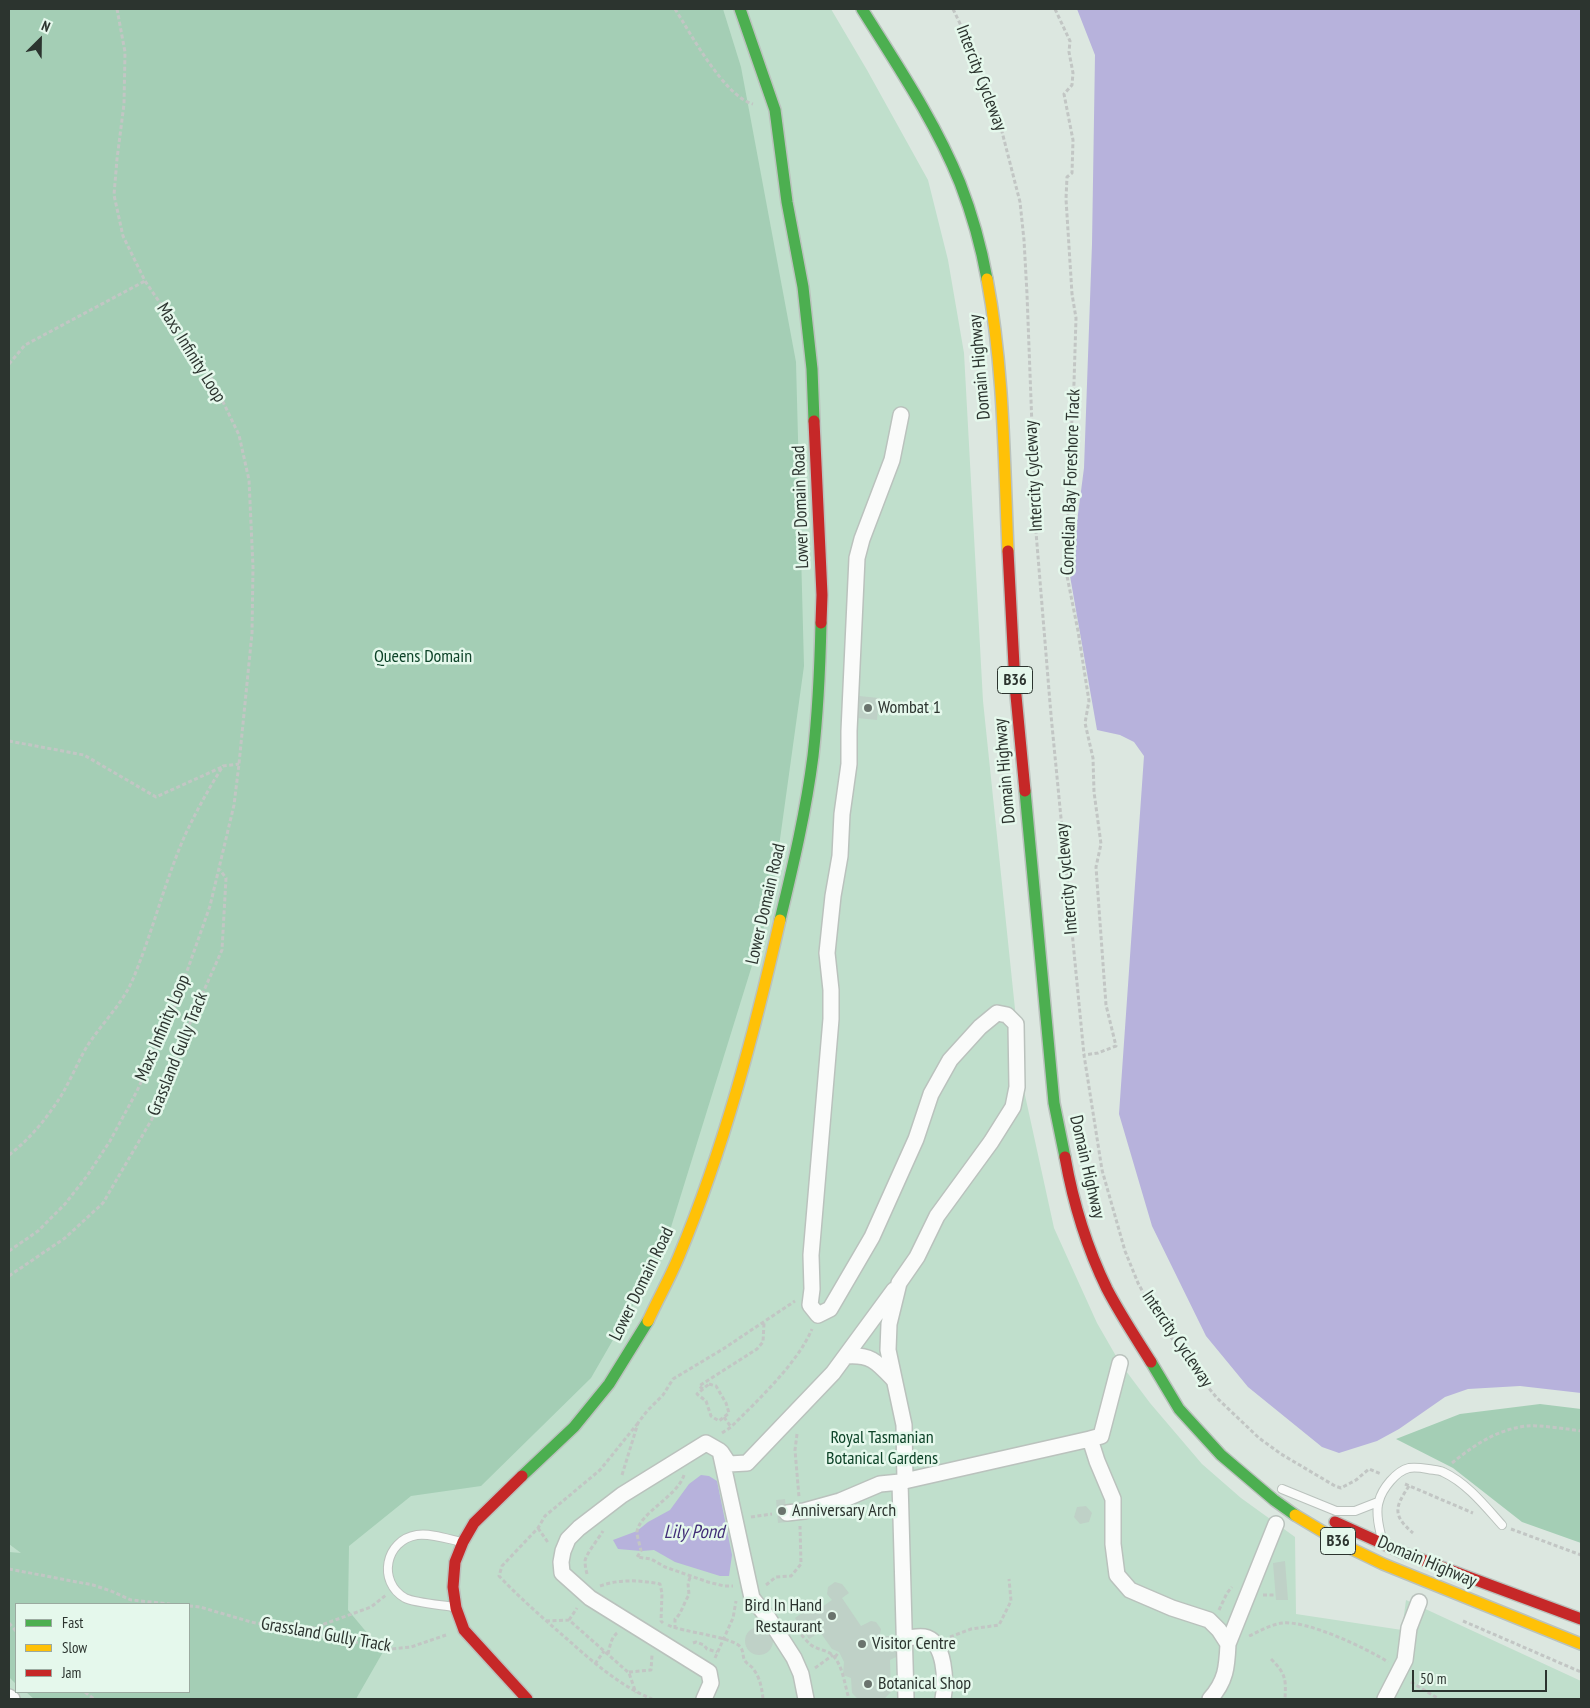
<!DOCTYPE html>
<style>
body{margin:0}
#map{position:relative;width:1590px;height:1708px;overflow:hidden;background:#dce7e0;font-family:"PT Sans Narrow",sans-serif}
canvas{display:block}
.frame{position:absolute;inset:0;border:10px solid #2c342f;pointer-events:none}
.legend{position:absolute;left:15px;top:1603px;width:175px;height:90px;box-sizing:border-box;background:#e5f8ec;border:1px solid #9baaa0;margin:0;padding:6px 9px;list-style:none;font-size:15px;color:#2c342f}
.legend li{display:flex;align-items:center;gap:10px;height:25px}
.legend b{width:25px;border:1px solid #9baaa0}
.north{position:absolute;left:15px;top:15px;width:50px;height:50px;-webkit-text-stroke:4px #e5f8ec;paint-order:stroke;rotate:23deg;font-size:14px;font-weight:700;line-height:20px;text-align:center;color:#2c342f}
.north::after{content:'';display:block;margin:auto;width:18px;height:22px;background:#2c342f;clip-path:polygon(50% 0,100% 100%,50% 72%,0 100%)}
.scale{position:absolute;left:1412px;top:1670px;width:135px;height:22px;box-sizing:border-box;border:2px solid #2c342f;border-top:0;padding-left:6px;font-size:15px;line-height:18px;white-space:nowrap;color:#2c342f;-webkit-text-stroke:4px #e5f8ec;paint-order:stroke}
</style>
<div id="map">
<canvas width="1590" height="1708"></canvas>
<div class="frame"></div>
<ul class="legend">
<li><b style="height:6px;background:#4caf50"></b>Fast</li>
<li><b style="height:6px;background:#ffc107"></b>Slow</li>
<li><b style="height:6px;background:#c62828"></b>Jam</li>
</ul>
<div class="north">N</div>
<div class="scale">50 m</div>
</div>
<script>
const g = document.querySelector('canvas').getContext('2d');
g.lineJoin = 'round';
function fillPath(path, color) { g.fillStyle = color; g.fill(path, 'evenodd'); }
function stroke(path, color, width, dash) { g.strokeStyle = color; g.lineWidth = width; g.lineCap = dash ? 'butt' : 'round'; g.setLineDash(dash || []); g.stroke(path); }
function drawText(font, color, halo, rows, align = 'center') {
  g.font = font + ' "PT Sans Narrow",sans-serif'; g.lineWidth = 5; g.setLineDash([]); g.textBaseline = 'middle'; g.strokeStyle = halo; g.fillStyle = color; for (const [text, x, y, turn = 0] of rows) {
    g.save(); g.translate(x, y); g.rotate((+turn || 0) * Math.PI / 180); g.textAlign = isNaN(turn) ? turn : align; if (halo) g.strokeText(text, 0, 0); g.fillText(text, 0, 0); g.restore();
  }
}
fillPath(new Path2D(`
 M9,9h822l36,61 61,110 20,80 16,93 19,348 40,385 31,142 43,95 23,40 30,40 52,61 39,34 54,39 1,77 106,16 4,-30 175,81v18h-1572zM16,1604h173v88h-173z`), '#c0dfcc');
fillPath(new Path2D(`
 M9,9h714l18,58 55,295 8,304 -33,238 -108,349 -72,125 -110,108 -70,10 -62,50 -1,64 35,42 -27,47h-322l-8,-7h163v-88h-173v80l-7,-7v-125l12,1 -12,-9z
 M1540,1404l41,5v134l-59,-21 -69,-54 -57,-29 64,-25z`), '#a4ceb5');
fillPath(new Path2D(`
 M1077,9h504v1384l-61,-7 -52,3 -23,8 -46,32 -22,12 -38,12 -17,-6 -74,-60 -42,-51 -54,-110 -33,-112 25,-358 -10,-14 -14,-7 -23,-5 -27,-154 14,-108 8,-224 3,-189z
 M701,1475l8,1 8,5 15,74 -3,21h-9l-45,-14 -21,-12 -13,1 -23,-2 -5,-9 24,-9 11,-9 22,-12 19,-26z`), '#b7b2dc');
fillPath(new Path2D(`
 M859,696l20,2 -2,22 -20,-2z
 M785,1499l2,23 -9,1 -2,-23z
 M1086,1506l6,7 -3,9 -9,2 -6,-7 3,-10z
 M1285,1561l3,39h-12l-3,-37z
 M835,1582l7,2 7,9 -7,5 19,28 10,-5 5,1 5,7 -1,5 2,2h7l7,3v18l-6,3 1,32 -7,7h-26l-6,-6 -1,-15 -8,-3 1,-13 -5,-10 -7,-3 -12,-17 -11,7 -14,-21 20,-14 4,5 13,-9 -5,-6 1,-7z
 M745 1641a14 14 0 1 1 28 0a14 14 0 1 1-28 0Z`), '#bfd1c7');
const lane = new Path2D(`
 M1282,1489l54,22h19l23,-9
 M1382,1539c-3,-11 -7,-27 -3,-38 3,-12 17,-30 30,-33 6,-1 13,0 19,1 5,1 11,1 15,3 24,11 42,34 59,53
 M454,1607c-11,-2 -39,-4 -49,-9 -28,-16 -20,-58 12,-63 14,-2 31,4 45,7`);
const street = new Path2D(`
 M901,415l-9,45 -30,79 -5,19 -8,173v33l-7,50 -2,42 -7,40 -6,57 4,37v29l-20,236 1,34 -2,16 8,10 12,-6 42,-72 44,-98 15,-45 19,-34 30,-33 17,-14 10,2 9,9 1,63 -4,20 -22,35 -54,74 -20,41 -18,26 -10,41 -1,26 16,75 1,56
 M846,1356c25,-2 31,6 48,24
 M1090,1439l11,-3 19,-73
 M721,1452l8,12 18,-1 86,-90 61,-83
 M787,1513l17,-2 36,-10 40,-17 20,-2
 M904,1638c6,0 14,-2 20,-1 22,4 22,46 19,62
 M9,1697l3,2
 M704,1699l7,-16 -2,-11 -119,-74 -28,-25 -1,-11 2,-11 5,-12 11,-11 43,-33 84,-52 14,8 32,147 17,21 25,39 7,16 5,25
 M906,1699l-6,-217 190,-43 7,22 16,38v45l4,31 13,15 42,18 37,12 10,10 9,14
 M1210,1699c16,-18 17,-32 18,-55l48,-120
 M1385,1699l20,-39 4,-32 10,-26`);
const fast = new Path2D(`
 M740,9l35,101 12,92 16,85 9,82 2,52
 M862,9c35,56 73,112 98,174 12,31 21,63 27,96
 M1025,791l29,312 11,54
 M780,920c13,-54 26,-109 33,-164 5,-44 7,-89 8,-133
 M1151,1362l28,47 42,46 53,45 21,15
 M522,1476l52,-49 35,-43 39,-63`);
const slow = new Path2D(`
 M987,279c17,89 17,181 21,272
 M648,1321c10,-22 22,-43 31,-65 45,-108 75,-222 101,-336
 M1295,1515l55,33 33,16 198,80`);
const jam = new Path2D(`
 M814,421l8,174 -1,28
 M1008,551l7,134 10,106
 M1065,1157c8,45 22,91 42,132 13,25 29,49 44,73
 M522,1476l-48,47 -11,19 -8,20 -2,25 3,21 8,22 63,69
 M1335,1522l66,30 180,67`);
stroke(lane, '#bac2bd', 10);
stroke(street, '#bac2bd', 18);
stroke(fast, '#bac2bd', 14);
stroke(slow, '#bac2bd', 14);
stroke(jam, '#bac2bd', 14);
stroke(new Path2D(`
 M675,9c16,25 49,87 78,95
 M953,9l24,50 22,61 21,82 4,38 3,54 9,238 15,183 33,340 18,115 23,81 13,32 17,31 38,55 24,29 42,40 22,16 54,32 6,2 15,-8 13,-11 12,5
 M1055,9l15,32 -1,11 4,21 -1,12 -8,9 9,46 -1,33 -5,4 -1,22 6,95 4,24 -2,65 -5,89 -2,104 11,55 11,70 -4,22 8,35 1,34 7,52 -5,23 10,138 10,41 -18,7 -14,2
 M9,364l16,-19 120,-64
 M9,741l75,14 72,42 66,-30
 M9,1155c21,-16 38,-37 52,-59 9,-15 16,-32 25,-48 14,-23 36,-43 47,-69 20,-48 32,-99 53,-146 11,-23 23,-45 37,-67l16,-2
 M9,1251l29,-20 27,-27 22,-28 23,-35 27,-50 36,-80 37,-105 24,-101 5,-41 13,-131 1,-66 -4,-87 -10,-45 -27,-56 -67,-98 -22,-45 -9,-41 3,-36 7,-55 1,-52 -8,-43
 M9,1276l56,-38 38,-35 56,-96 34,-92 29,-65 4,-72 -6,-8
 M709,1384l7,2 10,17 3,10 -10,8 -8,-5 -5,-15 -9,-7z
 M703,1389l-4,-3 58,-37 6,-7 1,-19
 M724,1417l7,10
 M638,1423l-38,47 -55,46 -7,12 -36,38 -3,10c22,23 45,43 68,63 26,23 53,47 85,60
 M722,1433l9,-6c27,-27 66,-63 81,-98
 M797,1434l-2,16 4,47
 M1452,1463c22,-18 46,-34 75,-37 14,-1 40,3 54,5
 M622,1475l16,-52 9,-12 16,-16 10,-16 50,-30 72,-48
 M684,1475c-7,22 -45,38 -47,57 0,5 3,13 4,19l-4,6 14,2 14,8 43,15 16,4h9
 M1405,1484l68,29
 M1409,1486c-14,21 -17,29 4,47
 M751,1517l21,-3
 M538,1528l11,16
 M1511,1529l70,26
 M9,1569l84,16 18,6 20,9 39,4
 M587,1574c-1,-4 -2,-9 -2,-13 1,-7 14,-23 18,-30
 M766,1585l10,-8 15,-1 10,-12 -1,-38
 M600,1586c19,-7 40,-6 60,-2l2,9 -1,28 2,2
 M1263,1595h13
 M189,1606l11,1 51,15 140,27 20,-2 35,-12
 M1219,1610l8,-17 5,-6
 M569,1620l8,-12
 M546,1621l23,-1 60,53 7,20
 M1463,1621l118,51
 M9,1623l7,8
 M668,1625c13,7 68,12 73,23 3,4 1,10 5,14 2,3 6,4 8,8 6,8 8,19 9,29
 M675,1629v-10c6,-4 9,-17 14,-24l-1,-12 3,-8
 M797,1630c5,5 9,11 14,15 8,6 18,4 24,13 8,10 10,28 14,41
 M305,1631l66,-24 15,-12
 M1249,1636c11,-5 21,-11 33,-13 25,-3 84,25 106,39
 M950,1637l21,-8 28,-4 12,-24 -2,-22
 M693,1643l3,-1 8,3 3,4 10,3
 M608,1654c2,-8 3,-16 9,-21
 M835,1657l4,-5
 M715,1658l18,-40 3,-17
 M1271,1659c15,15 15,20 14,40
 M595,1664l9,-13
 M815,1668l18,-13
 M629,1672l22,-2 1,-15
 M1411,1682l28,17
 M85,1692l9,7`), '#c2c6c4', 3, [4, 2.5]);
stroke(lane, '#fafbfa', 8);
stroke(street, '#fafbfa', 15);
stroke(fast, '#4caf50', 11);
stroke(slow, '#ffc107', 11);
stroke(jam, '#c62828', 11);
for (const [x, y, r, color] of [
 [868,708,5,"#6a736d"],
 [782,1511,5,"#6a736d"],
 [832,1616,5,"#6a736d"],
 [862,1644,5,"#6a736d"],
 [868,1684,5,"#6a736d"]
]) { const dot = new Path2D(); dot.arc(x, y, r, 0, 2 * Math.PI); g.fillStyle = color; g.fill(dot); stroke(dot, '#e5f8ec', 2); }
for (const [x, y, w] of [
 [1015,680,35],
 [1338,1541,35]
]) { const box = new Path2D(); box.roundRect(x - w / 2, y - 13.5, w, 27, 4); g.fillStyle = '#e5f8ec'; g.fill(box); stroke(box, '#2c342f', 1); }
drawText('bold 16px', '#2c342f', null, [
 ["B36",1015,680],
 ["B36",1338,1541]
]);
drawText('18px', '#2c342f', '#e5f8ec', [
 ["Intercity Cycleway",981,78,69],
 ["Maxs Infinity Loop",191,353,58],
 ["Domain Highway",980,367,-95],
 ["Intercity Cycleway",1034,476,-93],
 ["Cornelian Bay Foreshore Track",1071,482,-88],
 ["Lower Domain Road",801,507,-92],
 ["Domain Highway",1005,771,-95],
 ["Intercity Cycleway",1067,879,-95],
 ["Lower Domain Road",766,904,-77],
 ["Maxs Infinity Loop",163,1028,-67],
 ["Grassland Gully Track",178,1054,-68],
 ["Domain Highway",1087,1167,77],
 ["Lower Domain Road",642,1284,-64],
 ["Intercity Cycleway",1177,1339,56],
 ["Domain Highway",1427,1562,23],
 ["Grassland Gully Track",326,1635,10]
]);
drawText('18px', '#0d4328', '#e5f8ec', [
 ["Queens Domain",423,657],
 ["Royal Tasmanian",882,1438],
 ["Botanical Gardens",882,1459]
]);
drawText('18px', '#2c342f', '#e5f8ec', [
 ["Wombat 1",878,708],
 ["Anniversary Arch",792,1511],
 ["Bird In Hand",822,1606,"right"],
 ["Restaurant",822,1627,"right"],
 ["Visitor Centre",872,1644],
 ["Botanical Shop",878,1684]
], 'left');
drawText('italic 19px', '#422e77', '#e5f8ec', [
 ["Lily Pond",694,1533]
]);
</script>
